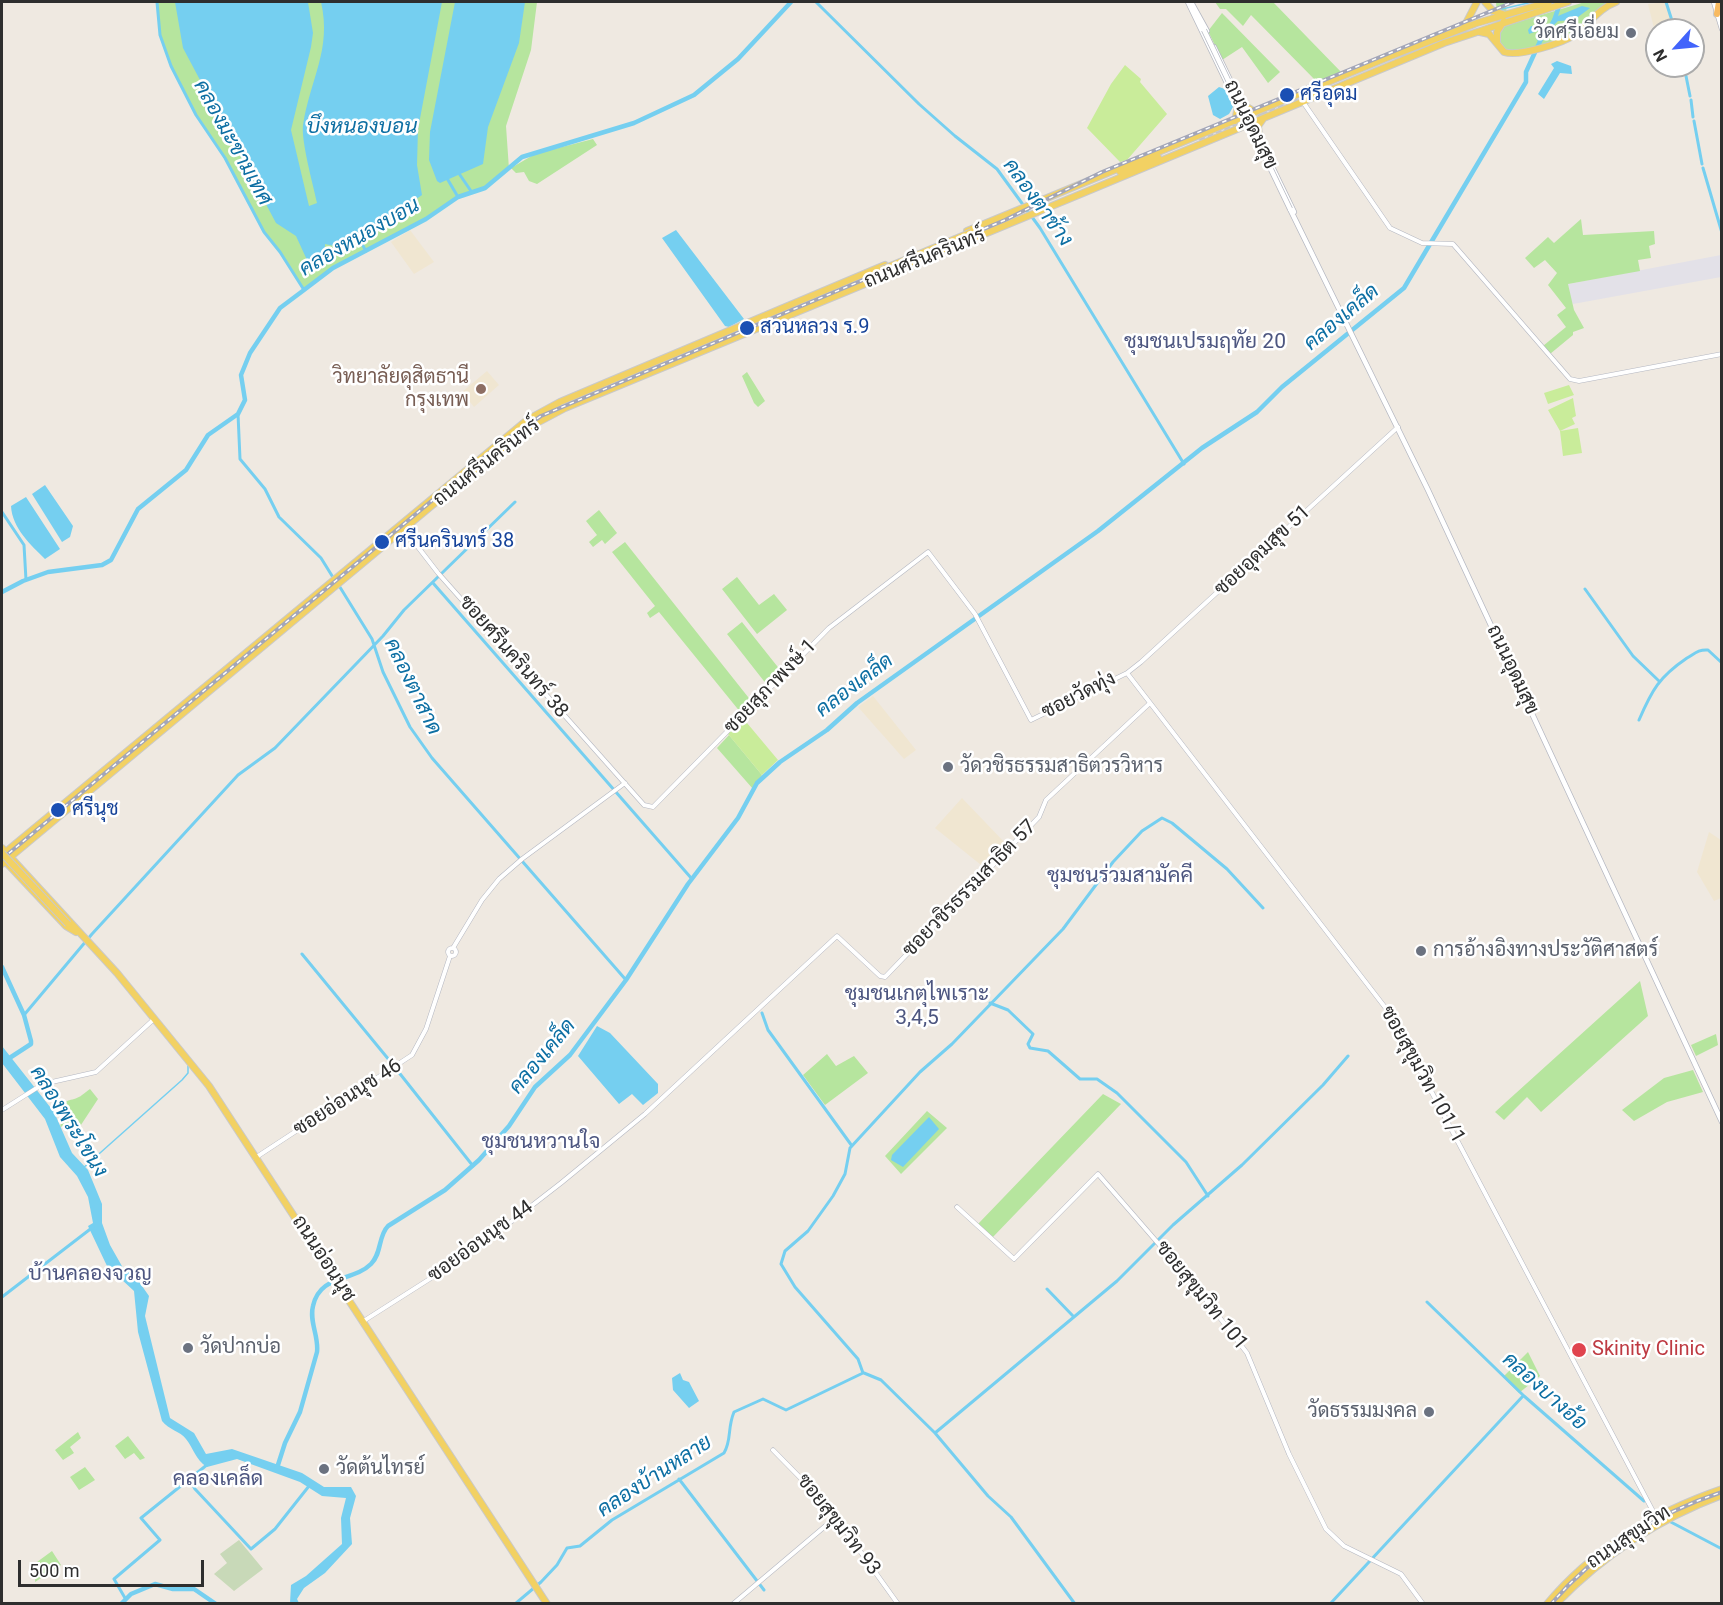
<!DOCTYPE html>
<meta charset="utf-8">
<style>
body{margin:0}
#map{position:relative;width:1723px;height:1605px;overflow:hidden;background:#efe9e1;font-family:Roboto,sans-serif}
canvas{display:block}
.frame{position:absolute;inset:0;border:3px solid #2e2e2e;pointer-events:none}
.north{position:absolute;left:1645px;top:18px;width:60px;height:60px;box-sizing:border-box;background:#fff;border:2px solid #ababab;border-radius:50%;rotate:243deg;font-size:16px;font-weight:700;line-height:24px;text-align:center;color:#2e2e2e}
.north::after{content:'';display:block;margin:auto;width:21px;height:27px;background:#4264fb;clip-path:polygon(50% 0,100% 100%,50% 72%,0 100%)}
.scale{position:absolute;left:18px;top:1560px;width:186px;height:27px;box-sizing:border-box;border:3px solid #2e2e2e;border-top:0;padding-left:8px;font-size:18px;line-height:21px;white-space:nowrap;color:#2e2e2e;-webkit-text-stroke:4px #fff;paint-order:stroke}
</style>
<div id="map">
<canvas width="1723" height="1605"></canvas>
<div class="frame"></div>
<div class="north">N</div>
<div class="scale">500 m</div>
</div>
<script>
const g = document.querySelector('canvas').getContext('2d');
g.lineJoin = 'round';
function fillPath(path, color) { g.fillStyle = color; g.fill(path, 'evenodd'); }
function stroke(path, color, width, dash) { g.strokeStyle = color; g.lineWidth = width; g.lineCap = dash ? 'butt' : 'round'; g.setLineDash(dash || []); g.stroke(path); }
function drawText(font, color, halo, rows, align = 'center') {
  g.font = font + ' Roboto,Sarabun,sans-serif'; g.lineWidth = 5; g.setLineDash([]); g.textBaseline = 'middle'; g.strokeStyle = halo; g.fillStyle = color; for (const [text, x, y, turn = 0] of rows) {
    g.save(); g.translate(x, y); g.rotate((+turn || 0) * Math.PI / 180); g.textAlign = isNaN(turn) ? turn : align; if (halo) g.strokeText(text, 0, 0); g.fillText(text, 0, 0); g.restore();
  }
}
fillPath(new Path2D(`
 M1721,255v22l-148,27 -4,-7 -1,-13z`), '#e3e1e8');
fillPath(new Path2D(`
 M1666,2l8,28h-17v10l-9,-36z
 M410,230l24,32 -20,12 -23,-32z
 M487,371l12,14 -25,22 -12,-15z
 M873,696l43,54 -12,9 -46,-52z
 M962,798l46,48 -22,23 -51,-41z
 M1709,832l12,8v58l-7,3 -17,-29z`), '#f0e6d1');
fillPath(new Path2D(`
 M157,2h380l-6,48 -25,76 3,43 -24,19 -27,9 -32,22 -93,49 -29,22 -24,-38 -16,-20 -39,-74 -29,-43 -25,-49 -11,-31z
 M1215,2h58l70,72 -25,9 -67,-68 -8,11 -17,-17h-6z
 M1496,2h8l7,22 74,-22h26c-17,6 -27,22 -42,32 -17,12 -44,17 -64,16l-6,-10z
 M1222,13l58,59 -12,11 -26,-36 -20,13 -14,-29z
 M593,139l4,6 -60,39 -8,-3 -5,-9 -8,1 -5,-5 24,-14z
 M1581,219l2,16 71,-4 1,13 -6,2 2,12 -13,2 2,11 -72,13 6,26 10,18 -11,4v3l-23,19 -7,-8 23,-19 -9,-12 9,-7 -18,-23 9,-12 -12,-13 -11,8 -9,-10 23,-21 6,6z
 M747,372l18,29 -7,6 -4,-4 -12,-27z
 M599,510l18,23 -12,11 -3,-4 -9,7 -4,-5 8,-7 -11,-14z
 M625,542l127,160 -11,11 -82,-101 -9,6 -3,-5 8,-7 -43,-54z
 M737,577l22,28 15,-11 13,16 -30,24 -35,-45z
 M742,622l39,49 -14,14 -40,-51z
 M729,735l33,40 -9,14 -36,-41z
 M1640,981l8,35 -107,96 -14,-15 -23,23 -9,-8z
 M1716,1034l2,11 -22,11 -5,-11z
 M827,1054l9,12 18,-10 14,17 -43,32 -22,-30z
 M1693,1070l10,22 -36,10 -33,19 -12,-11 42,-32z
 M90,1089l8,10 -21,32 -8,-7 -9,3 3,-11 -4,-6c5,-13 15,-8 23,-15 3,-2 5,-4 8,-6z
 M1103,1094l18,10 -129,134 -14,-14z
 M927,1111l20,17 -46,46 -16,-18z
 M1528,1352l12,24 -21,17 -16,-16z
 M78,1432l3,6 -11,9 4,6 -11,7 -8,-10z
 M128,1436l17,22 -5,2 -6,-7 -9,6 -10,-13z
 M85,1467l10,13 -16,10 -9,-13z
 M52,1551l9,14 -26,17 2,-20z`), '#b6e59e');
fillPath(new Path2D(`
 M239,1540l24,29 -29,22 -20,-17 13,-11 -7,-9z`), '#c8d9b8');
fillPath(new Path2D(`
 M1125,65l16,14 -1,3 27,32 -40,46 -7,2 -33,-34 24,-44z
 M1569,385l5,10 -26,9 -4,-11z
 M1573,398l3,18 -4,2 3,6 -15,7 18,-3 4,25 -19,3 -3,-25 -12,-21z
 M742,717l36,43 -16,15 -34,-41z`), '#c9ec9a');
fillPath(new Path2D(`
 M175,2h133l5,31 -2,14 -20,83 18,76 8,-3c-4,-19 -16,-62 -14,-78 7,-46 29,-75 18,-123h121l-24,127 -1,36 5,30 -24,17 -64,34 -9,-2v8l-18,8 -11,-24 -20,-13 -93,-175z
 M455,2h70l-6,41 -31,84 -5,37 -43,19 -3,-2 -8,-21 1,-28z
 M1582,6l8,2 -16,12 -16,1 -20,20 -2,-3 9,-10 -16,6 -1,-4 3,-4h17l5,-8z
 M1557,61l14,5 1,8 -12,-1 -16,26 -6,-5 16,-26 -3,-4z
 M1219,87l6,2 8,18 -4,7 -9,5 -7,-4 -5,-19z
 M676,230l68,89 -15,8 -4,-1 -63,-88z
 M45,485l28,41 -3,11 -8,5 -30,-48z
 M26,497l34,52 -15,10c-14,-14 -33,-31 -34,-53z
 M597,1026l13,7 48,51v9l-15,12 -11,-11 -13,10 -41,-48z
 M2,1046l52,66 18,41 16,17 14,34v19l8,22 13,23 5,-2 21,30 -4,20 25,102 24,15 12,21 26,-5 70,24 22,14h27l5,9 -6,22 2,26 -27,29 -21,15 -7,11 2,4h-9l1,-18 15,-9 36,-32 -1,-26 5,-20 -24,-2 -22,-14 -63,-23 -30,8c-12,-8 -13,-18 -21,-28 -6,-8 -17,-9 -24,-18l-24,-89 -4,-41 -27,-25 -19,-40 5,-3 -5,-26 -11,-21 -17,-19 -15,-38 -43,-56z
 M929,1117l10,12 -36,38 -12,-7 1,-5z
 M680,1373l3,7 6,2 10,19 -10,7 -16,-18 -1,-12z`), '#75cff0');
stroke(new Path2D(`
 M1498,10l34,-8
 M82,1169l100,-89 6,-7v-7`), '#75cff0', 1.5);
stroke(new Path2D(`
 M157,2l3,33 11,31 25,49 29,43 39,74 16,20 24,38
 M816,2l103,102 36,32 42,33 43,59 144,236
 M1666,2l9,28
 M1684,66l6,30
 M1691,100l2,17
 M1694,121l8,43
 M1703,168l19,65
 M460,175l11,16
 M448,180l10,17
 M356,234l10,17
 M238,414l2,45 25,30 14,28 42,41 13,21
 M2,512l22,33 2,35
 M433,583l259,296
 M338,584l34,55 11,33 27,55 22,31 194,222
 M1585,589l48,67 26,25
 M1639,720c13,-30 20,-43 48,-62 7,-4 12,-9 21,-8l14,13
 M302,954l92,112
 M990,1003l18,7 25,24 -5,10 2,4 18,3 32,28h17l20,14 69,69 22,34
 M762,1013l6,17 84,116
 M24,1015l68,-81 146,-159 37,-27 108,-112 21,-26 111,-108
 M397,1070l76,96
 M1047,1289l26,27
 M2,1297l91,-70
 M1427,1302l97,94 120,105
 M864,1373l17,7 54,53 53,63 23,21 64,87
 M935,1433l182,-152 56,-56 69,-60 81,-80 25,-29
 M679,1479l85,111
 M190,1480l5,9 56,60 24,-20 34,-43
 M1667,1520l55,29
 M125,1598l-11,-19 46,-39 -19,-22 67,-54
 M515,1604l26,-22 16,-17 10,-17 13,-2 32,-26 112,-67c8,-14 3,-24 10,-41l29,-13 23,11 77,-37 -5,-14 -63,-72 -14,-23 4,-13 23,-20 25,-35 12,-22 5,-26 70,-76 32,-28 111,-115 50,-67 29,-31 20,-13 10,5 55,46 36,39
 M1330,1604l193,-208`), '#75cff0', 3);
stroke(new Path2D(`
 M1554,21l6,-18
 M2,592l21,-11 25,-9 54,-7 9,-5 27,-51 48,-39 22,-35 30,-21 7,-14 -4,-25 9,-22 30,-45 24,-18 29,-22 93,-49 32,-22 27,-9 37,-31 112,-34 60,-28 44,-36 53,-57
 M2,967l22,48 7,26v3l-23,15
 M277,1468l8,-25 15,-31 17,-60c2,-16 -8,-30 -4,-46 7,-32 40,-24 58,-42 11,-11 7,-28 17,-38l57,-36 34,-30 30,-34 26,-39 35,-32 56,-75 62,-96 50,-66 19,-35 23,-21 47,-32 30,-27 241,-172 104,-83 55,-36 25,-25 122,-99 122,-206v-10l16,-35
 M121,1604l10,-10 24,-10 18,5h21l22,15`), '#75cff0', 4.5);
stroke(new Path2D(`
 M1262,116l36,-16
 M1199,139l66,-28`), '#c8c4bd', 6, [6, 3]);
const tertiary = new Path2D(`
 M1303,102l87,126 32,15 31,1 117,135 9,2 143,-27
 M404,529l34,44 206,232 9,2 176,-179 99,-76 47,62 56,106 96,-47 14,-11 257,-235
 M1127,673l264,342 265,502
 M448 952a4 4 0 1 1 8 0a4 4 0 1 1-8 0Z
 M453,948l29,-48 17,-21 23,-20 103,-76
 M2,1110l41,-26 53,-12 57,-52
 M255,1158l157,-103 14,-26 24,-73
 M957,1207l57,52 84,-85 98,113 51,66 42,101 37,75 18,17 57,28 22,30
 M362,1322l110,-70 89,-69 84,-69 192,-178 43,40 5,1 154,-160 7,-17 104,-97
 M773,1450l54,55 71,99
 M733,1604l103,-87`);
const secondary = new Path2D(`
 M1188,2l51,106
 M1191,2l16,29
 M1714,2l8,27
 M1214,47l80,165
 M1290,209l138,281 294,632`);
const primary = new Path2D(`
 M1485,2l8,9 10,3
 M1464,27l13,-25
 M1480,32l9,2 15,18c15,5 59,-9 72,-18 14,-11 23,-26 40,-32
 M1497,41v-9l7,-11
 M1244,105l11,7
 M1235,121l3,-15
 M1259,136l-1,-10 5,-7
 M1120,172l38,-15
 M967,231l424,-175 86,-33 72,-21
 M970,240l474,-197 124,-41
 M2,848l115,125 92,113 338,518
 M2,855l525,-435 33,-18 325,-137
 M3,859l63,67 10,6
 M2,864l481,-401 48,-37 34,-18 324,-134
 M1547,1604c46,-55 108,-92 175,-115
 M1556,1604c47,-49 102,-85 166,-109`);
const trunk = new Path2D(`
 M1717,14l2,-12`);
stroke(tertiary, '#b4b7c1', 5);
stroke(secondary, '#b4b7c1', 6);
stroke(primary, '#c9c9c9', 8);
stroke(trunk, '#c9c9c9', 8);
stroke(tertiary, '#fff', 4);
stroke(secondary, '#fff', 4.5);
stroke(primary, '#f2d163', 6);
stroke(trunk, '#f8ba60', 6);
const rail = new Path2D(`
 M2,859l499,-416 40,-27 464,-196 97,-48 411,-170
 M1551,1604c46,-53 104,-90 171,-112`);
stroke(rail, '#a3a6b8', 4);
stroke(rail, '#fff', 1.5, [4.5]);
const secondaryBridge = new Path2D(`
 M1204,30l86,179`);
const primaryBridge = new Path2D(`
 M881,270l91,-38
 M883,274l91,-37
 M2,853l66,71`);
stroke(secondaryBridge, '#b4b7c1', 6, []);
stroke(primaryBridge, '#c9c9c9', 8, []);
stroke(secondaryBridge, '#fff', 4.5);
stroke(primaryBridge, '#f2d163', 6);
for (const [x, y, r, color] of [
 [1631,33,6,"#6b7280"],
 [1287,95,8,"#1a4fb4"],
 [747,328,8,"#1a4fb4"],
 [481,389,6,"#8d6e63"],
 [382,542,8,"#1a4fb4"],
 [948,767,6,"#6b7280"],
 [58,810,8,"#1a4fb4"],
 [1421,951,6,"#6b7280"],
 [188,1348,6,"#6b7280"],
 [1579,1350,8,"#e0444e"],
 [1429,1412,6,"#6b7280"],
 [324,1469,6,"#6b7280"]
]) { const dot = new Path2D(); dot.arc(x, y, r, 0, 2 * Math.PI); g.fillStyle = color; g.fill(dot); stroke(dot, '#fff', 2); }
drawText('20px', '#5b616d', '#fff', [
 ["วัดศรีเอี่ยม",1619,33,"right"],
 ["วัดวชิรธรรมสาธิตวรวิหาร",960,767],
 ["การอ้างอิงทางประวัติศาสตร์",1433,951],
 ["วัดปากบ่อ",200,1348],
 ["วัดธรรมมงคล",1417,1412,"right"],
 ["วัดต้นไทรย์",336,1469]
], 'left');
drawText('20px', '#164399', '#fff', [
 ["ศรีอุดม",1300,95],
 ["สวนหลวง ร.9",760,328],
 ["ศรีนครินทร์ 38",395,542],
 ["ศรีนุช",72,810]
], 'left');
drawText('20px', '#2e2e2e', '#fff', [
 ["ถนนอุดมสุข",1250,125,64],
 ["ถนนศรีนครินทร์",925,259,-22],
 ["ถนนศรีนครินทร์",487,463,-38],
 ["ซอยอุดมสุข 51",1263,551,-43],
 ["ซอยศรีนครินทร์ 38",513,657,49],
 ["ถนนอุดมสุข",1512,670,65],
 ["ซอยสุภาพงษ์ 1",771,687,-46],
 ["ซอยวัดทุ่ง",1079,696,-27],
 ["ซอยวชิรธรรมสาธิต 57",970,889,-46],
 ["ซอยสุขุมวิท 101/1",1422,1075,61],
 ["ซอยอ่อนนุช 46",348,1098,-33],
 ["ซอยอ่อนนุช 44",481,1242,-36],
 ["ถนนอ่อนนุช",323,1259,57],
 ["ซอยสุขุมวิท 101",1201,1296,51],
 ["ซอยสุขุมวิท 93",838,1525,52],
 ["ถนนสุขุมวิท",1629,1538,-34]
]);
drawText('20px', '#785e54', '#fff', [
 ["วิทยาลัยดุสิตธานี",469,378],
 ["กรุงเทพ",469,401]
], 'right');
drawText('20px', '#be3a42', '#fff', [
 ["Skinity Clinic",1592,1350]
], 'left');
drawText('italic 21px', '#0d6fa3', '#fff', [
 ["บึงหนองบอน",362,128],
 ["คลองมะขามเทศ",232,143,61],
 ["คลองตาช้าง",1037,203,54],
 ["คลองหนองบอน",360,238,-30],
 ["คลองเคล็ด",1342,318,-40],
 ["คลองเคล็ด",855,686,-37],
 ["คลองตาสาด",412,687,64],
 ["คลองเคล็ด",543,1057,-50],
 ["คลองพระโขนง",68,1122,58],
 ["คลองบางอ้อ",1544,1392,42],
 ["คลองบ้านหลาย",655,1477,-33]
]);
drawText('21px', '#4d5680', '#fff', [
 ["ชุมชนเปรมฤทัย 20",1205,343],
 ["ชุมชนร่วมสามัคคี",1120,877],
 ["ชุมชนเกตุไพเราะ",917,995],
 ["3,4,5",917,1019],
 ["ชุมชนหวานใจ",541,1143],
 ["บ้านคลองจวญ",90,1275],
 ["คลองเคล็ด",218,1480]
]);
</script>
